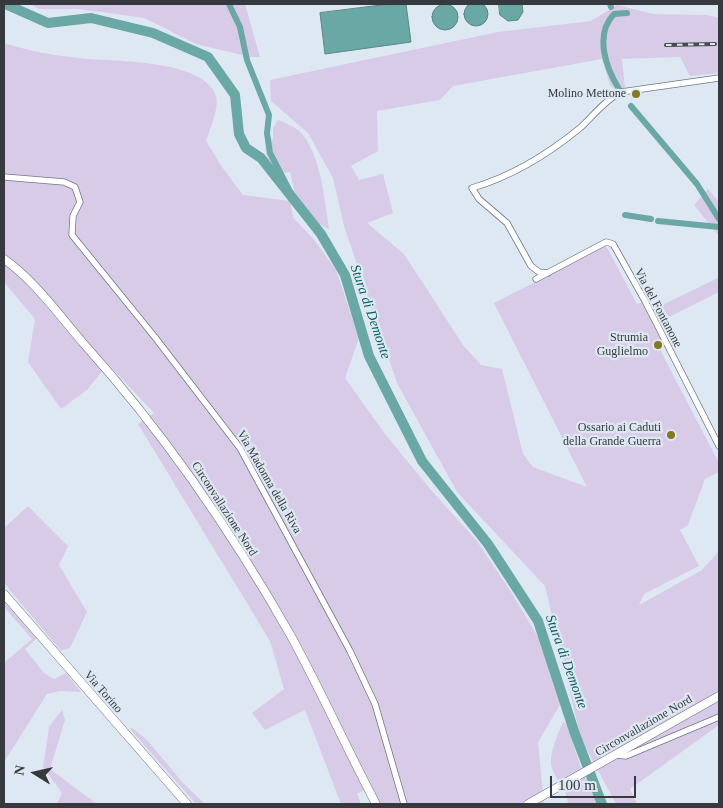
<!DOCTYPE html>
<style>
body{margin:0}
#map{position:relative;width:723px;height:808px;overflow:hidden;background:#dee8f2;font-family:Georgia,serif}
canvas{display:block}
.frame{position:absolute;inset:0;border:5px solid #363a3e;pointer-events:none}
.north{position:absolute;left:10px;top:748px;width:50px;height:50px;-webkit-text-stroke:4px #dee8f2;paint-order:stroke;rotate:280deg;font-size:14px;font-weight:700;line-height:20px;text-align:center;color:#363a3e}
.north::after{content:'';display:block;margin:auto;width:18px;height:22px;background:#363a3e;clip-path:polygon(50% 0,100% 100%,50% 72%,0 100%)}
.scale{position:absolute;left:550px;top:776px;width:86px;height:22px;box-sizing:border-box;border:2px solid #363a3e;border-top:0;padding-left:6px;font-size:15px;line-height:18px;white-space:nowrap;color:#363a3e;-webkit-text-stroke:4px #dee8f2;paint-order:stroke}
</style>
<div id="map">
<canvas width="723" height="808"></canvas>
<div class="frame"></div>
<div class="north">N</div>
<div class="scale">100 m</div>
</div>
<script>
const g = document.querySelector('canvas').getContext('2d');
g.lineJoin = 'round';
function fillPath(path, color) { g.fillStyle = color; g.fill(path, 'evenodd'); }
function stroke(path, color, width, dash) { g.strokeStyle = color; g.lineWidth = width; g.lineCap = dash ? 'butt' : 'round'; g.setLineDash(dash || []); g.stroke(path); }
function drawText(font, color, halo, rows, align = 'center') {
  g.font = font + ' Georgia,serif'; g.lineWidth = 4.5; g.setLineDash([]); g.textBaseline = 'middle'; g.strokeStyle = halo; g.fillStyle = color; for (const [text, x, y, turn = 0] of rows) {
    g.save(); g.translate(x, y); g.rotate((+turn || 0) * Math.PI / 180); g.textAlign = isNaN(turn) ? turn : align; if (halo) g.strokeText(text, 0, 0); g.fillText(text, 0, 0); g.restore();
  }
}
fillPath(new Path2D(`
 M30,4h215l15,53h-10l-54,-13 -52,-26 -65,-9h-40z
 M617,5l36,9 54,1 12,3v55l-29,3 -10,-19 -58,2 3,29 -9,2 -6,-5 -8,-26 -149,27 -13,14 -63,11 1,40 -27,15 8,14 24,-6 10,39 -26,10 37,31 59,91 18,20 21,4 21,85 10,13 54,20 -93,-184 112,-57 31,58 5,-2 20,40 -5,2 62,119v9l-14,7 -17,46 -8,5 19,36 -55,28 -5,11 63,-35 17,-19v174l-89,64 7,15h-21l-35,-65 -36,-153 -88,-94 -60,-109 -53,-157 -11,-48 -25,-45 -37,-32 -1,-21 228,-48 93,-11z
 M4,43c25,8 48,12 74,15 34,4 119,0 137,35 6,12 -5,35 -9,48l16,26 21,28 47,6 3,16 22,24 21,29 23,68 -14,40 40,56 46,56 46,51 34,51 27,45 23,66 -23,39 6,62h-172l-8,-14 -7,4 4,10h-20l-36,-94 -40,20 -13,-17 32,-24 -14,-48 -132,-217 16,-11 -46,-49 -21,26 -26,19 -33,-47 7,-43 -31,-37z
 M278,120c7,3 15,6 21,11 21,18 26,71 30,98l-12,-6 -22,-29 -5,-22 -7,1c-12,-9 -20,-16 -17,-32l7,-2v-11z
 M708,189l11,13v34l-25,-31z
 M719,274v18l-54,27 -7,-12 60,-29z
 M28,506l40,40 -9,19 28,47 -17,36 -9,3 -57,-68v-55z
 M4,599l33,39 -12,11 19,24 10,6 12,-6 15,19 -21,-1 -13,3 -43,68v-99l28,-24 -28,-32z
 M62,710l3,10 -15,49 47,35h-40l5,-11 -19,-26 6,-40z
 M563,722l4,3 13,40 19,39h-31c-1,-18 -12,-22 -16,-36 -4,-14 6,-33 11,-46z
 M131,727l16,13 36,43 22,21h-9l-66,-75z`), '#d8cbe8');
const water = new Path2D(`
 M464 14a12 12 0 1 1 24 0a12 12 0 1 1-24 0Z
 M390,4h16l5,38 -86,12 -5,-41z
 M499,4h23l1,8 -5,8 -10,1 -8,-6z
 M432 17a13 13 0 1 1 26 0a13 13 0 1 1-26 0Z`);
fillPath(water, '#69a8a4');
stroke(water, '#5a8785', 1);
stroke(new Path2D(`
 M229,4l11,23 7,33 22,55 -2,18 3,20 27,52
 M610,4l1,3
 M619,89c-13,-21 -25,-54 -5,-75l13,-1
 M631,106l66,78 22,35
 M625,215l26,4
 M658,221l61,6`), '#69a8a4', 6);
stroke(new Path2D(`
 M5,4l43,19 43,-5 62,15 55,24 27,38 4,39 7,14 15,10 60,76 24,41 24,81 53,105 66,83 50,77 37,113 27,70`), '#69a8a4', 10);
const minor = new Path2D(`
 M4,177l60,5 11,5 5,15 -7,14 -1,19 82,101 86,112 110,203 25,53 29,100
 M548,273l-9,-1 -8,-6 -24,-43 -28,-24 -7,-11c41,-12 75,-33 108,-60 13,-12 25,-28 41,-36l98,-14
 M536,279l70,-37 7,2 32,57 74,145
 M616,755l10,1 93,-39`);
const major = new Path2D(`
 M4,259c31,22 55,56 80,85 80,89 148,188 207,292 30,55 56,113 85,168
 M4,594l183,210
 M528,804l191,-108`);
stroke(minor, '#6f7780', 7);
stroke(major, '#6f7780', 9);
stroke(minor, '#fff', 5.5);
stroke(major, '#fff', 8);
const rail = new Path2D(`
 M666,45l49,-1`);
stroke(rail, '#484d52', 4);
stroke(rail, '#dee8f2', 2, [5.5]);
for (const [x, y, r, color] of [
 [636,94,5,"#837a20"],
 [658,345,5,"#837a20"],
 [671,435,5,"#837a20"]
]) { const dot = new Path2D(); dot.arc(x, y, r, 0, 2 * Math.PI); g.fillStyle = color; g.fill(dot); stroke(dot, '#dee8f2', 2); }
drawText('12px', '#363a3e', '#dee8f2', [
 ["Molino Mettone",626,94],
 ["Strumia",648,338],
 ["Guglielmo",648,352],
 ["Ossario ai Caduti",661,428],
 ["della Grande Guerra",661,442]
], 'right');
drawText('12px', '#363a3e', '#dee8f2', [
 ["Via del Fontanone",658,308,62],
 ["Via Madonna della Riva",269,482,60],
 ["Circonvallazione Nord",224,509,57],
 ["Via Torino",103,692,49],
 ["Circonvallazione Nord",644,726,-30]
]);
drawText('italic 14px', '#04615e', '#dee8f2', [
 ["Stura di Demonte",370,312,71],
 ["Stura di Demonte",566,662,70]
]);
</script>
